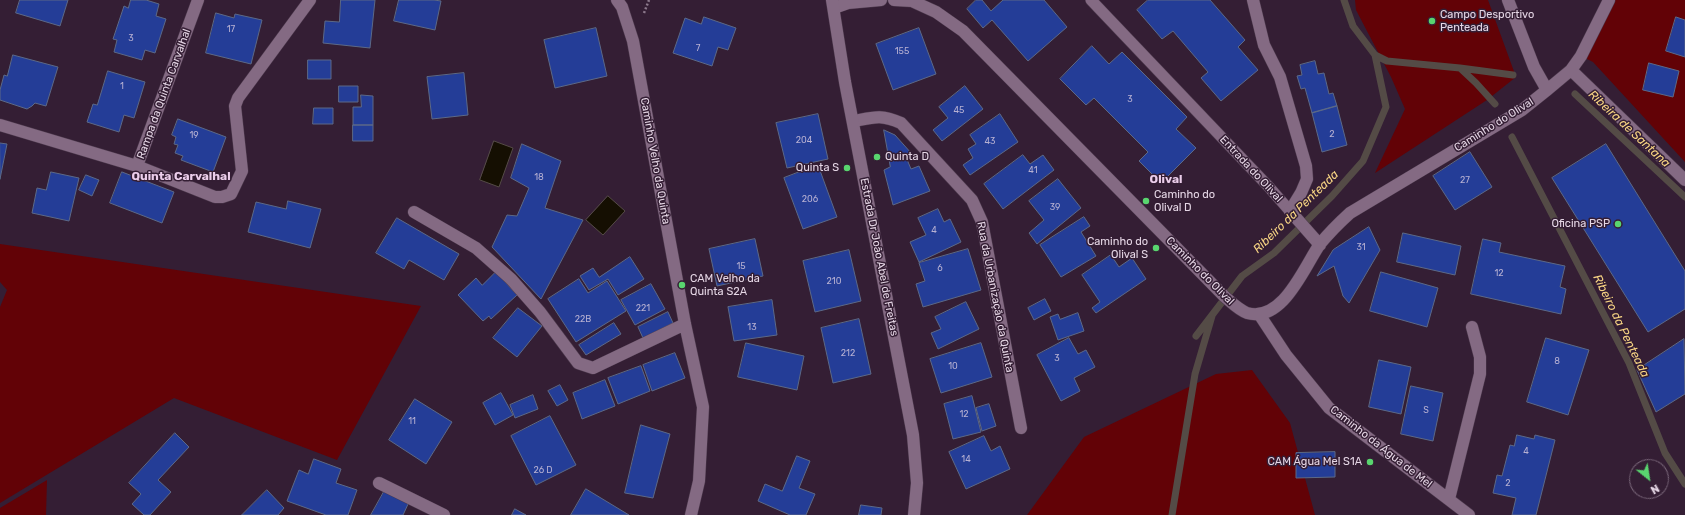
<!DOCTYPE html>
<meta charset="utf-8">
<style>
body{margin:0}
#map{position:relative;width:1685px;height:515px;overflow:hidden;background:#341e34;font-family:Rubik,sans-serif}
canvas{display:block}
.north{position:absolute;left:1629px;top:459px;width:40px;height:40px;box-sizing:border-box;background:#341e34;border:1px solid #7b687b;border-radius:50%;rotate:150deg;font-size:11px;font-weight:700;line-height:16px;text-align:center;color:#e6d7e6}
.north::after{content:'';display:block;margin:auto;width:14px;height:18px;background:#59d56f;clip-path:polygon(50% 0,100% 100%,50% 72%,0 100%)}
</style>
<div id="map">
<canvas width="1685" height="515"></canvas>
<div class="north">N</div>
</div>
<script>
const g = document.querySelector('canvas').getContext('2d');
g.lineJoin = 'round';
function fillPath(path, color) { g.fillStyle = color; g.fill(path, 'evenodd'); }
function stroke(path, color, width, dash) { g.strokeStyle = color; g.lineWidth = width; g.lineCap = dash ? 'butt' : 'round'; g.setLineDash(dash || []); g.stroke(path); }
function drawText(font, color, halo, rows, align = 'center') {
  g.font = font + ' Rubik,sans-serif'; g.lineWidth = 3; g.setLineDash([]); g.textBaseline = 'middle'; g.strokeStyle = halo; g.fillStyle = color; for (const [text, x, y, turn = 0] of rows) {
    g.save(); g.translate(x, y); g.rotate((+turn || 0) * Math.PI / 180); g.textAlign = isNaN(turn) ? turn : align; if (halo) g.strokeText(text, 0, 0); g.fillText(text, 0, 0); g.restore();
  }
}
fillPath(new Path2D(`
 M1355,0h133l28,77 -29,23 -112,73 30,-64 -14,-32 -35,-67z
 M1609,0h76v162l-92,-100 -12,-6z
 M0,244l421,62 -84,154 -163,-62 -174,105v-196l7,-17 -7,-8z
 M1252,370l38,53 25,92h-288l57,-78 132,-63z
 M47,480l-1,35h-46v-7z`), '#620206');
const water = new Path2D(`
 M494,141l19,7 -14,39 -19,-7z
 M608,196l17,15 -22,24 -17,-15z`);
fillPath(water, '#150f02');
stroke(water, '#544b46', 1);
stroke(new Path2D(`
 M1375,55l12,6 73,7 16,15 19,21
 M1460,68l53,7
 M1575,94l110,103
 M1512,137l117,226 36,90 20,31
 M1172,515l23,-141 17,-58 -16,20 46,-60 32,-23 58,-57 31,-35 23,-54 -11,-52 -22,-29 -9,-26`), '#544b46', 7);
const building = new Path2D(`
 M20,0h48l-8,26 -44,-13z
 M131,0h15l13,4 -3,12 10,3 -11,34 -10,-3 -3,10 -28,-8 3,-12 -4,-1 11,-33 4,2z
 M341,0h34l-5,48 -47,-5 2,-22 14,1z
 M399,0h35l7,1 -6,29 -41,-9z
 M976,0h6l9,11 12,-11h41l23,27 -39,34 -36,-41 -9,8 -16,-19z
 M1148,0h62l35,40 -7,7 20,23 -37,31 -20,-23 7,-6 -35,-41 -11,8 -25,-29z
 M216,13l18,5 1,-4 27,6 -11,44 -45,-11z
 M704,17l32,11 -8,22 -10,-3 -6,19 -39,-13 12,-35 16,6z
 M1676,17l9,3v37l-19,-6z
 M596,28l11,48 -52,12 -11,-48z
 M919,28l17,46 -43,16 -17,-46z
 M1092,46l17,18 13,-12 65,65 -11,12 20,19 -35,35 -22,-22 9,-9 -54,-54 -8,7 -26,-26z
 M13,55l45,12 -12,39 -11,-3 -3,3 -5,3 -27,-9v-10l4,-15 3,1z
 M308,60h23v19h-23z
 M1315,61l3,13 6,-1 5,21 4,-1 4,13 -25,7 -7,-25 -4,1 -4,-13 5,-1 -2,-10z
 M1649,63l30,8 -6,26 -30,-7z
 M108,71l37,11 -11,36 -10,-3 -5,17 -32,-10 6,-18 4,1z
 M464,73l4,42 -36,4 -5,-42z
 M339,86h19v16h-19z
 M965,86l18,23 -41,32 -9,-11 15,-12 -9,-11z
 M361,95l12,1v29h-20v-18h8z
 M1337,106l10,39 -25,7 -10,-39z
 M314,108h19v16h-20z
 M818,114l10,45 -41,9 -11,-45z
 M1000,114l18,28 -48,33 -7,-10 10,-7 -5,-9 8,-5 -6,-9z
 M178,119l48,18 -13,35 -32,-12 2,-4 -8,-3 3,-8 -4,-1 2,-7 -4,-2z
 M353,125h20v16h-20z
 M884,130l11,5 17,19 -6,3 5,12 8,-3 11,25 -37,14 -9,-35 6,-3z
 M0,143l7,1 -7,35z
 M522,144l39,17 -16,47 38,12 -42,79 -49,-52 15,-32 10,1 12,-28 -18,-10z
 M1606,144l79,127v38l-37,23 -96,-154z
 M1470,152l22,35 -37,23 -22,-34z
 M1023,155l7,9 13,-9 11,15 -51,39 -19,-25z
 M818,165l19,52 -34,12 -19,-51z
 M51,172l28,6 -10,43 -37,-8 5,-25 9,2z
 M122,172l52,20 -12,31 -52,-20z
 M86,175l13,5 -7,16 -13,-6z
 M1058,179l23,29 -44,36 -8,-11 15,-13 -15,-19z
 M288,201l33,8 -11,39 -62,-16 8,-30 30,7z
 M938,209l6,13 6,-3 11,23 -42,20 -9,-20 16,-7 -8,-17z
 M1084,217l6,9 -9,6 15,24 -35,21 -21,-32z
 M397,218l62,36 -15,26 -35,-20 -5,9 -28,-16z
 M1369,227l11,23 -31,53 -6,-7 -9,-30 -17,10 16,-26z
 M1403,233l58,13 -6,29 -58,-13z
 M755,239l8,37 -46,10 -8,-37z
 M1483,239l18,4 -2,9 66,14 -5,21 6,2 -5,25 -90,-20z
 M968,249l13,41 -58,17 -7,-23 9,-3 -6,-18z
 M849,250l12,51 -46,11 -12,-51z
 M1111,255l8,12 13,-9 14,21 -50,34 -4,-5 8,-6 -18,-27z
 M630,257l14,22 -26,16 -10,-16 -19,11 -9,-14 13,-8 6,9z
 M496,272l21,23 -26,24 -2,-3 -6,5 -25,-26 18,-17 6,7z
 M1381,272l57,16 -11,39 -57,-16z
 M579,279l9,14 19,-12 19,30 -50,31 -28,-43z
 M651,284l14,25 -30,16 -14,-25z
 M1045,299l6,12 -17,9 -6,-12z
 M772,300l5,35 -43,6 -6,-34z
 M966,302l13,27 -41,20 -7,-16 10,-4 -6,-12z
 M518,308l24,18 -25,31 -24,-19z
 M668,312l5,11 -30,15 -5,-11z
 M1078,313l6,18 -26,9 -8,-23 8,-3 2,5z
 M859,319l12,55 -38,9 -12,-55z
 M614,323l7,11 -35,21 -7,-10z
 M1069,338l9,16 8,-4 9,17 -21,11 6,13 -19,10 -24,-46z
 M1546,338l43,12 -21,65 -41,-13z
 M1684,339l1,55 -29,18 -19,-42z
 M746,343l58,13 -7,34 -59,-13z
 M981,343l11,34 -51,16 -11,-34z
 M675,353l10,25 -33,13 -9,-26z
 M1379,360l32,7 -10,47 -32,-7z
 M641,366l9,25 -32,13 -10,-26z
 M605,380l10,26 -33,13 -9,-26z
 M560,385l8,15 -11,6 -9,-15z
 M1411,386l32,7 -10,48 -32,-7z
 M501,393l12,22 -18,10 -12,-22z
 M533,395l5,14 -23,9 -5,-13z
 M972,396l9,36 -28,7 -9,-35z
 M415,399l37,23 -26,42 -37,-24z
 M989,404l7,22 -14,5 -6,-23z
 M550,416l26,49 -40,20 -25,-49z
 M641,425l29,9 -17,64 -28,-5z
 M175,433l14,14 -31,33 13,12 -21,23h-6l-12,-11 9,-10 -12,-11z
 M1517,435l17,4 1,-4 20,5 -19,75h-24l4,-17 -23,-5 4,-18 5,1 8,-31 4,1z
 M984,436l7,15 9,-5 10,23 -44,20 -17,-37z
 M1335,452v25l-39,1v-25z
 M797,456l13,5 -11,27 16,6 -9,21h-16l-32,-14 7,-17 17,7z
 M314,459l27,10 -5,14 21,7 -9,25h-22l-39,-14 12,-31 9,4z
 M586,489l43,26h-58z
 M267,490l17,18 -6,7h-36z
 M385,490l24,12 -6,13h-32z
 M861,505l21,3 -1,7h-22z
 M515,509l11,6h-14z`);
fillPath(building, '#243d97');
stroke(building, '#5c6987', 1);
const lane = new Path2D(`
 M1091,0l177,186 22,25`);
const street = new Path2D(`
 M617,0l5,7 11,34 52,283 18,83 -4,74 -8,34
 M894,0l18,1 24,11 27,19 262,266c7,6 14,13 22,16 36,10 57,-46 73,-69 9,-11 19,-21 30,-31l172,-103 25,-20 24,-20 10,-14 28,-56
 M1253,0l11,45 16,32 26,89 1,13 -6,14 -11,18 30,34
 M1508,0l26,67 13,23
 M834,8l14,-5 33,-3
 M1571,70l114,110
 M854,121c20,-4 27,-7 47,2l71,77 10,22 39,206
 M0,125l137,41 78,31h7l9,-3 11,-23 -7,-65 3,-8 72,-98
 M137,166l61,-166
 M414,212l62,36 35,31 29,33 38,51 15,5 92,-44
 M1259,314l27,41 43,53 140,107
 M379,483l65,32
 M1449,499l31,-125v-17l-8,-30`);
const secondary = new Path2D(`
 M832,0l13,82 68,353 4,48 -3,32`);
stroke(lane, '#4c394c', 12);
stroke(street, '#4c394c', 13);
stroke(secondary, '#4c394c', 13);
stroke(new Path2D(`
 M644,13l5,-13`), '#8c798c', 2.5, [2, 2]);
stroke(lane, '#846a83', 11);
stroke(street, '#846a83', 12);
stroke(secondary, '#846a83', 12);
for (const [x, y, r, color] of [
 [1432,21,4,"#59d56f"],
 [877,157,4,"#59d56f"],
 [847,168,4,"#59d56f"],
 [1146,201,4,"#59d56f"],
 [1618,224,4,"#59d56f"],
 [1156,248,4,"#59d56f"],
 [682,285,4,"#59d56f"],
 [1370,462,4,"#59d56f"]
]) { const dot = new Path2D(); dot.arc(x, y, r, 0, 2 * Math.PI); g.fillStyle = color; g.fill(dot); stroke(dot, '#341e34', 1.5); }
drawText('9px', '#b6b0d2', null, [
 ["17",231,29],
 ["3",131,38],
 ["7",698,48],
 ["155",902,51],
 ["1",122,86],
 ["3",1130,99],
 ["45",959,110],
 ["2",1332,134],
 ["19",194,135],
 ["204",804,140],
 ["43",990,141],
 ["41",1033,170],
 ["18",539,177],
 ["27",1465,180],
 ["206",810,199],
 ["39",1055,207],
 ["4",934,230],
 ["31",1361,247],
 ["15",741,266],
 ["6",940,268],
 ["12",1499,273],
 ["210",834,281],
 ["221",643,308],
 ["22B",583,319],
 ["13",752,327],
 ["212",848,353],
 ["3",1057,358],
 ["8",1557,361],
 ["10",953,366],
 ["S",1426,410],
 ["12",964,414],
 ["11",412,421],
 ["4",1526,451],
 ["14",966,459],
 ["26 D",543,470],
 ["2",1508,483]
]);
drawText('11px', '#e6d7e6', '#341e34', [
 ["Campo Desportivo",1440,15],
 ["Penteada",1440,28],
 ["Quinta D",885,157],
 ["Quinta S",839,168,"right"],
 ["Caminho do",1154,195],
 ["Olival D",1154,208],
 ["Oficina PSP",1610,224,"right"],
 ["Caminho do",1148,242,"right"],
 ["Olival S",1148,255,"right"],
 ["CAM Velho da",690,279],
 ["Quinta S2A",690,292],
 ["CAM Água Mel S1A",1362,462,"right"]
], 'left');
drawText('11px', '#e6d7e6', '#341e34', [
 ["Rampa da Quinta Carvalhal",164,94,-70],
 ["Caminho do Olival",1494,125,-32],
 ["Caminho Velho da Quinta",655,161,80],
 ["Entrada do Olival",1251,169,47],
 ["Estrada Dr João Abel de Freitas",879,257,79],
 ["Caminho do Olival",1200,271,45],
 ["Rua da Urbanização da Quinta",995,297,79],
 ["Caminho da Água de Mel",1381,447,38]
]);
drawText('italic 12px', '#f7d483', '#341e34', [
 ["Ribeira de Santana",1629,129,43],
 ["Ribeiro da Penteada",1296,212,-44],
 ["Ribeiro da Penteada",1621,326,64]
]);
drawText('bold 12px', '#ecceeb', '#341e34', [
 ["Quinta Carvalhal",181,177],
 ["Olival",1166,180]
]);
</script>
